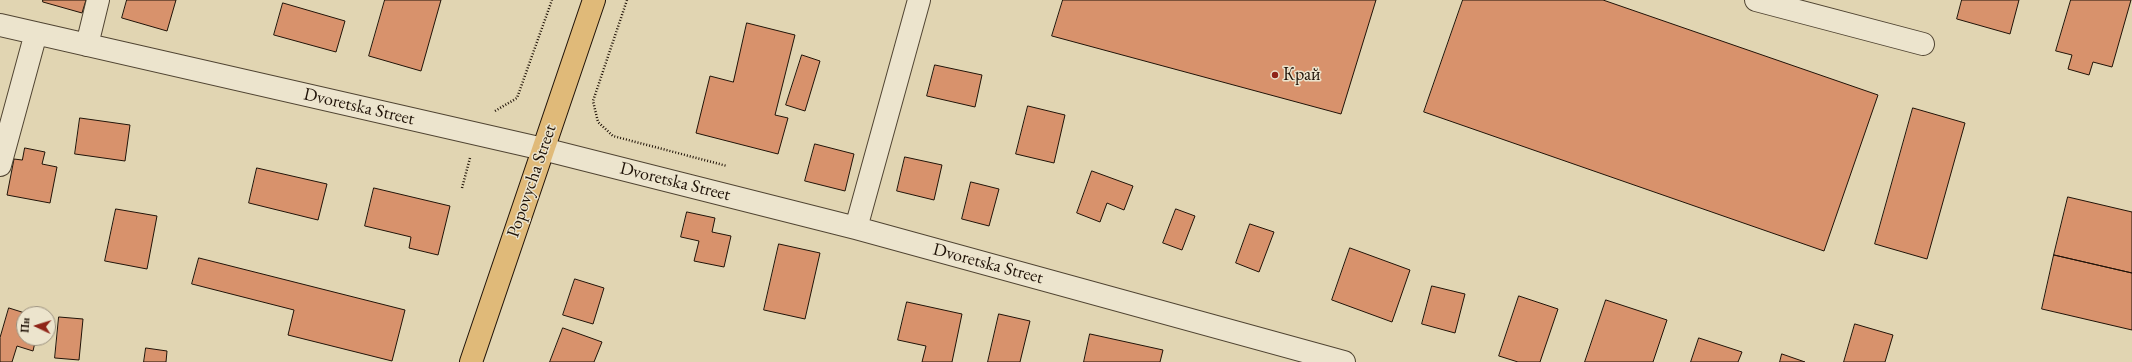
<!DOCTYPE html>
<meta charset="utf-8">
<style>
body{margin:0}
#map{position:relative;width:2132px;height:362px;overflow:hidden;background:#e1d5b2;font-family:"EB Garamond",serif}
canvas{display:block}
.north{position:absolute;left:16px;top:306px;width:40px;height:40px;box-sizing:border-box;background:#ece4cd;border:1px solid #9a907e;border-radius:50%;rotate:274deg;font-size:11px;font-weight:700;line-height:16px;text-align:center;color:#201308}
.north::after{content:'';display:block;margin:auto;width:14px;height:18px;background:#8f2418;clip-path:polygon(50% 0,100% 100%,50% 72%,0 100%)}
</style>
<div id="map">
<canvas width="2132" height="362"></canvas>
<div class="north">Пн</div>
</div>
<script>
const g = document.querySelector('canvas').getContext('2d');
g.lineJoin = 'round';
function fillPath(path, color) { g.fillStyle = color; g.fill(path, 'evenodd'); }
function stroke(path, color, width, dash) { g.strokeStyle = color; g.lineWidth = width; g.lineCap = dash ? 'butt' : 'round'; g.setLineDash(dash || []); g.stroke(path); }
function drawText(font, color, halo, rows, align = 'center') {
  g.font = font + ' "EB Garamond",serif'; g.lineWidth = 3; g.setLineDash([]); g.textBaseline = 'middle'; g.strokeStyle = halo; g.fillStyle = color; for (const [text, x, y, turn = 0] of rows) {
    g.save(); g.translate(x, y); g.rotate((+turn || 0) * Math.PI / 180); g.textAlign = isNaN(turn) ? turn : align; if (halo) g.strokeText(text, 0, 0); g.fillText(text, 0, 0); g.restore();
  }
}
const building = new Path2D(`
 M43,0h43l-4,13 -39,-11z
 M127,0h49l-9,31 -45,-13z
 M385,0h56l-20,71 -52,-15z
 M1063,0h313l-35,114 -289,-78z
 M1463,0h140l275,95 -54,156 -400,-139z
 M1962,0h57l-9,34 -53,-15z
 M2071,0h60l-19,67 -19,-5 -4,13 -21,-6 4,-14 -16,-4z
 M283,3l62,18 -9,31 -62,-17z
 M747,23l48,12 -20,80 13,3 -10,36 -82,-21 14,-57 23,6z
 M802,55l18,6 -15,50 -19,-6z
 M935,65l47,10 -7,32 -48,-11z
 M1028,106l37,9 -11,48 -38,-9z
 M1913,108l52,15 -38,136 -52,-15z
 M80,118l50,7 -5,36 -50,-7z
 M815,144l39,10 -9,37 -40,-10z
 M25,148l20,4 -3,12 15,3 -7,36 -43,-8 7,-36 8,1z
 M905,157l37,8 -8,35 -37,-9z
 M257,168l70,16 -9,36 -69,-17z
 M1092,171l41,15 -9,24 -17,-7 -7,19 -23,-9z
 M971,182l28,7 -10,37 -27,-7z
 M374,188l76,18 -12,49 -29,-7 2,-11 -46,-11z
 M2068,197l64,15v61l-78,-18z
 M116,209l41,7 -10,53 -42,-8z
 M1176,209l19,7 -13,34 -19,-7z
 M687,212l28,6 -3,14 19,4 -7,31 -30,-6 5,-20 -18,-4z
 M1250,224l24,8 -15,40 -23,-9z
 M779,244l41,9 -15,66 -41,-9z
 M1350,248l60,22 -18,52 -60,-22z
 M2054,255l78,18v57l-90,-21z
 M199,258l206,52 -13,51 -104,-26 6,-25 -102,-26z
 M575,279l29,9 -11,36 -30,-9z
 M1432,286l33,8 -10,39 -33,-9z
 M1519,296l39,13 -18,53h-22l-19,-6z
 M1606,300l61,20 -14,42h-68z
 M907,302l55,12 -10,48h-30l4,-16 -28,-6z
 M9,308l19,6h-4v24h12l-3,13 -16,-5 -5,16h-12v-24z
 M999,314l31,7 -10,41h-32z
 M59,317l24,2 -4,41 -24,-2z
 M1855,324l38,11 -8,27h-41z
 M563,328l39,14 -8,20h-44z
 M1090,334l73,16 -3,12h-76z
 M1699,338l43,14 -4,10h-47z
 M146,348l21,3 -1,11h-22z
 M1782,354l23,8h-25z`);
fillPath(building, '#d8926c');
stroke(building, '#201308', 1);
const minor = new Path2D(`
 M1756,0l167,44
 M0,25l543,124 313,79 488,134
 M87,45l11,-45
 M0,165l36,-132
 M856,228l63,-228`);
const major = new Path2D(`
 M471,362l123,-362`);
stroke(minor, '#504432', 24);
stroke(major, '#201308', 24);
stroke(new Path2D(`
 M627,0l-34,101 5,21 15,14 114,30
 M495,111l22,-13 35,-98
 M462,188l8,-30`), '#201308', 2.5, [1, 2]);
stroke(minor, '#ece4cd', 22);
stroke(major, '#e0ba79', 22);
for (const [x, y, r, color] of [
 [1275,75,4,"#8f2418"]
]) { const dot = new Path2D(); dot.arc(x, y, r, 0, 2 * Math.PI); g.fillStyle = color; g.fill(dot); stroke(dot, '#ece4cd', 1.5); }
drawText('18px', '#201308', '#ece4cd', [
 ["Край",1283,75]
], 'left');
drawText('18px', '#201308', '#ece4cd', [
 ["Dvoretska Street",359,107,13],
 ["Popovycha Street",532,181,-71],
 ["Dvoretska Street",675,182,14],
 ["Dvoretska Street",988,264,15]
]);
</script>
